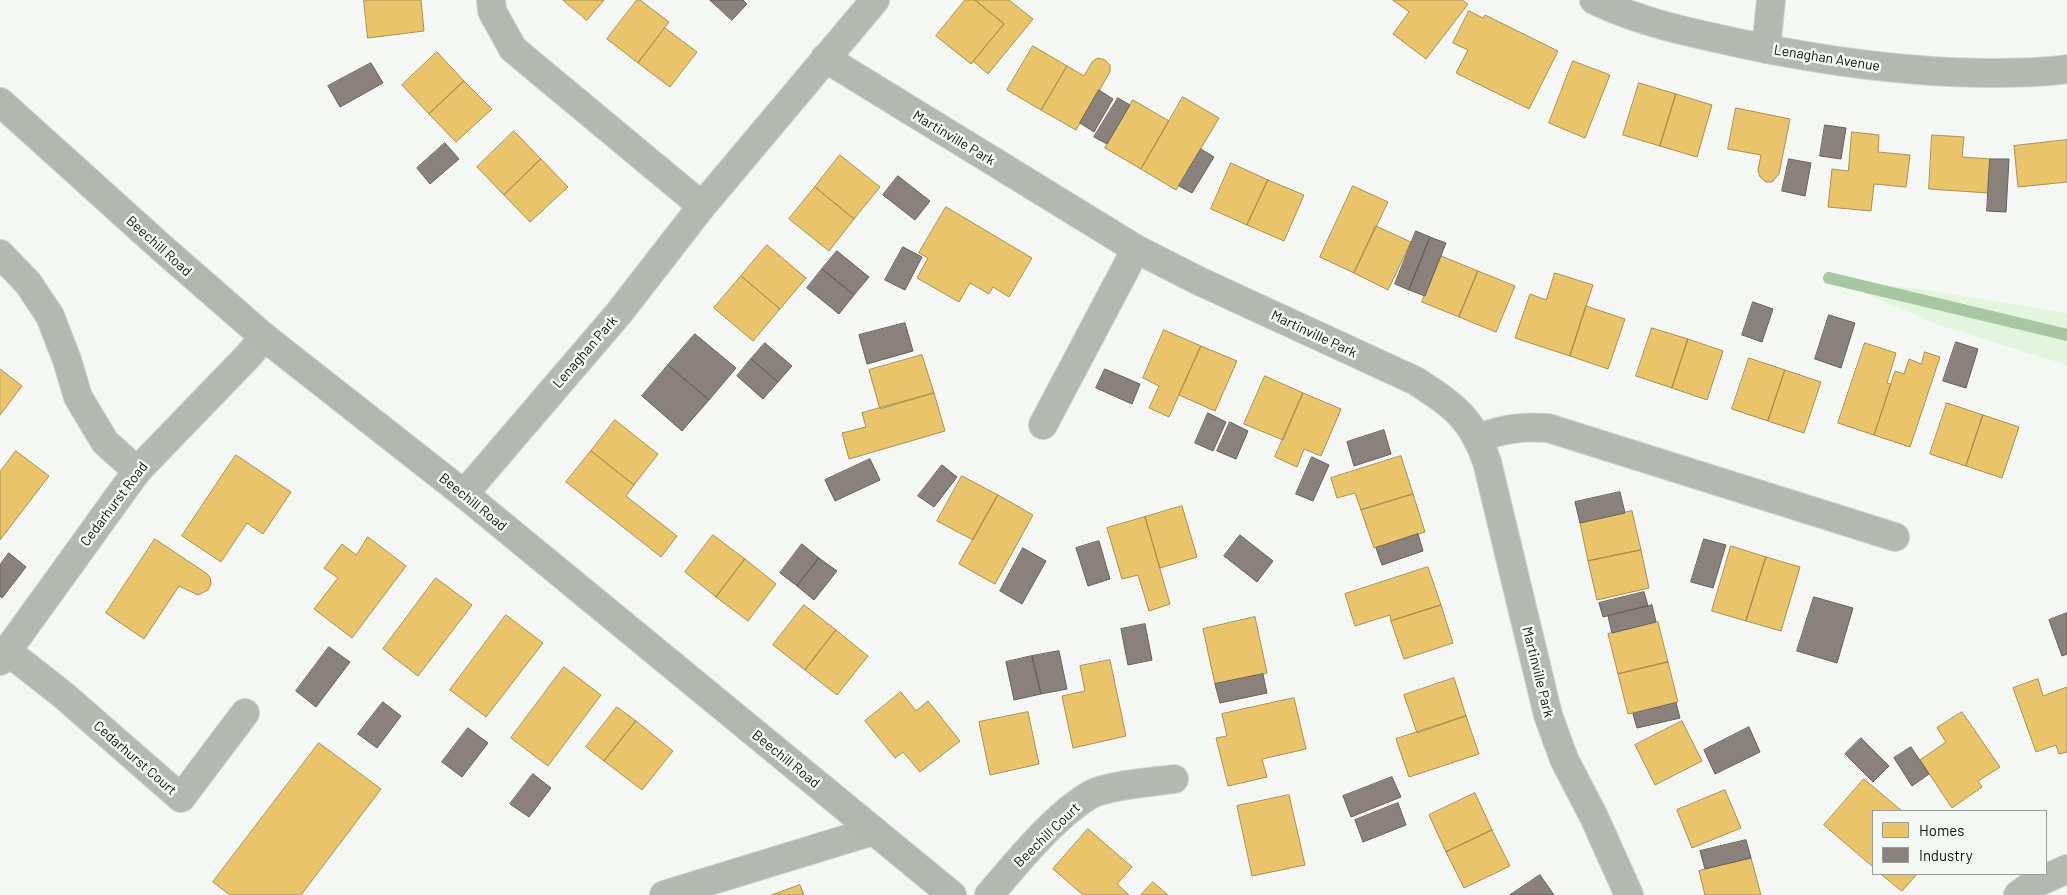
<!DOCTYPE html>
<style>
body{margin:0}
#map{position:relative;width:2067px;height:895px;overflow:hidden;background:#f4f7f3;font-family:Barlow,sans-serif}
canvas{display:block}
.legend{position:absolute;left:1872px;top:810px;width:175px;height:65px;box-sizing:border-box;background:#f3f8f2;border:1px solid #989c98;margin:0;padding:6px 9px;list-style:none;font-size:15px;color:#101210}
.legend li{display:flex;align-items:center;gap:10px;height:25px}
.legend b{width:25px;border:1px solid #989c98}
</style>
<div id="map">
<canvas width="2067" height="895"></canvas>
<ul class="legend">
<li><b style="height:14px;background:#e9c46a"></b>Homes</li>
<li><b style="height:14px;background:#8a817c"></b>Industry</li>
</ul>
</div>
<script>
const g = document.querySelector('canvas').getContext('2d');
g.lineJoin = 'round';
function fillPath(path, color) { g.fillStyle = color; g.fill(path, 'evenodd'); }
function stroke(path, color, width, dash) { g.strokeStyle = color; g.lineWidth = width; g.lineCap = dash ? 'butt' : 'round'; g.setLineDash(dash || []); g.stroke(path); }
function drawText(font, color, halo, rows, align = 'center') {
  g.font = font + ' Barlow,sans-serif'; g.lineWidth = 5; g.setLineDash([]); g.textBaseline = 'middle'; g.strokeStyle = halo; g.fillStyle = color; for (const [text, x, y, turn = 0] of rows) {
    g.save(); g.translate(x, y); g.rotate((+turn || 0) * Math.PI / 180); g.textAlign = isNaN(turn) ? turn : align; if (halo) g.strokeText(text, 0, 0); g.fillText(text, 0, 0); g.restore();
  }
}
fillPath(new Path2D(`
 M1829,278l96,12 142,23v52l-128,-40z`), '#e1f6dc');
const homes = new Path2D(`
 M364,0h57l3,31 -56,7z
 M563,0h41l-17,20z
 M637,0h3l29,22 -31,41 -31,-24z
 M965,0h10l29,24 -33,40 -35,-28z
 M975,0h34l24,19 -45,55 -15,-13 31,-37z
 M1393,0h69l6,4 -42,55 -33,-25 16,-22z
 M1469,11l14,7 2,-3 73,36 -29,58 -73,-36 12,-23 -15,-7z
 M665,28l32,24 -27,35 -32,-24z
 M1033,46l34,20 -26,44 -34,-20z
 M437,52l27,29 -35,33 -27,-29z
 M1098,58l7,2 5,5v7l-34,58 -35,-20 26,-44 17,10 8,-14z
 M1573,61l37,14 -25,63 -36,-15z
 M464,81l28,28 -36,33 -27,-28z
 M1639,83l37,11 -16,52 -37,-11z
 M1676,94l36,11 -15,52 -37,-11z
 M1183,97l36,21 -43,72 -35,-21z
 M1133,100l36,21 -28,48 -36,-21z
 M1736,108l54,11 -11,55 -7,8h-6l-6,-5 -2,-7 3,-15 -33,-6z
 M514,131l27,28 -37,36 -27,-28z
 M1852,132l27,3 -1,17 32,3 -4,32 -32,-3 -3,27 -43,-4 4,-38 16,2z
 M1932,135l32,2 -2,20 28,2 -2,34 -59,-4z
 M2067,140v42l-49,5 -4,-41z
 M840,155l40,32 -26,32 -39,-32z
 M541,159l27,28 -38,35 -26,-27z
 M1231,163l37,17 -21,45 -36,-16z
 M1268,180l36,15 -20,46 -37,-16z
 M1353,186l35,16 -34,71 -34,-16z
 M815,187l39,32 -25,32 -40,-32z
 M946,207l86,51 -23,39 -16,-10 -4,7 -19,-11 -11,19 -42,-24 11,-20 -9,-5z
 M1376,226l35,16 -23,48 -34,-17z
 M767,245l39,33 -26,31 -39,-33z
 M1441,256l37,15 -19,46 -37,-15z
 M1478,271l37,15 -19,46 -37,-15z
 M1555,273l38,12 -23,71 -55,-18 15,-44 16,6z
 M741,276l39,33 -27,32 -39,-33z
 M1586,306l39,13 -17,50 -38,-13z
 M1652,328l36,11 -16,49 -36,-12z
 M1164,330l37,16 -32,71 -20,-9 10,-22 -16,-8z
 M1688,339l35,12 -16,49 -35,-12z
 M1865,343l31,10 -9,30 4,1 -17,51 -36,-12z
 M1201,346l36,15 -22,50 -36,-16z
 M1925,352l15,5 -30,90 -36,-12 21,-64 9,3 5,-15 12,5z
 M922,355l12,38 -54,16 -11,-39z
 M1749,358l36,12 -17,51 -36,-12z
 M0,369l22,17 -22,29z
 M1785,370l36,12 -17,51 -36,-12z
 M1265,376l38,17 -20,47 -39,-16z
 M934,393l11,38 -96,28 -7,-26 24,-6 -4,-14z
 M1303,393l38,16 -20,47 -17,-7 -7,18 -22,-10z
 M1947,403l36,12 -17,51 -36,-12z
 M1983,415l36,12 -17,51 -36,-12z
 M615,420l43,34 -24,31 -43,-34z
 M16,451l33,25 -49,64v-68z
 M591,451l43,34 -8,11 51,40 -16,21 -95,-75z
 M236,455l55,37 -28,42 -16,-11 -26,39 -39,-26z
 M1401,456l12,38 -52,16 -6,-17 -18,5 -6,-20z
 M962,476l36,19 -25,45 -36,-19z
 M1413,494l12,38 -51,16 -13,-38z
 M998,495l35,20 -38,69 -36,-20z
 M1182,506l15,51 -37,11 -15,-51z
 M1632,511l9,39 -53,11 -8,-38z
 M1145,517l25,87 -21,7 -11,-36 -16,4 -15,-51z
 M713,535l32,24 -29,38 -31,-25z
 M368,537l38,29 -54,72 -38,-29 24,-31 -14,-10 18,-24 14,11z
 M155,539l51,34 4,4 1,7 -3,6 -10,5 -19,-9 -35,53 -38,-26z
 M1731,546l35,11 -20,64 -34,-10z
 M1641,550l8,38 -52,12 -9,-39z
 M1766,557l34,10 -19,64 -35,-10z
 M745,559l31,25 -28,37 -32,-24z
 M1428,567l13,38 -50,16 -1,-6 -35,11 -10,-32z
 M436,578l36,27 -54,71 -35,-27z
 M804,605l32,25 -31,40 -32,-25z
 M1441,605l12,38 -49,16 -13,-38z
 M506,615l37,28 -57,74 -36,-27z
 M1255,617l12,56 -52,11 -12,-55z
 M1658,622l10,40 -50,12 -10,-40z
 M836,630l32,26 -31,39 -32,-25z
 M1110,660l16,76 -53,12 -11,-52 23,-5 -5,-25z
 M1668,662l10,40 -50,12 -10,-40z
 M564,667l37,28 -53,71 -37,-28z
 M1454,678l12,38 -49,17 -13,-38z
 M2038,679l5,17 24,-9v65l-8,2 -3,-9 -20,7 -23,-64z
 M901,692l15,19 12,-10 32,40 -40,31 -17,-20 -8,6 -30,-37z
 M1294,698l12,51 -44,10 5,18 -39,9 -12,-48 11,-2 -5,-22z
 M617,707l19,14 -32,40 -18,-14z
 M1028,712l11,52 -49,11 -11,-53z
 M1962,712l38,55 -22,14 4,6 -30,21 -32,-48 26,-18 -9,-14z
 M1466,716l13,38 -70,23 -13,-38z
 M636,721l37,30 -31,39 -38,-29z
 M1682,721l20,40 -47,24 -20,-40z
 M319,743l62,46 -80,106h-71l-17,-13z
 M1864,779l38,32h-29v56l-49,-42z
 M1725,790l16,38 -49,20 -15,-38z
 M1475,793l17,37 -46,22 -17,-37z
 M1289,795l16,70 -53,11 -15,-70z
 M1088,829l44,38 -15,17 12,11h-46l-30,-26z
 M1492,830l18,36 -46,22 -18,-36z
 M1751,858l10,37h-56l-6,-24z
 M1881,874h36l-15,17z
 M1153,882l15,13h-27z
 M800,885l4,10h-32z`);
fillPath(homes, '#e9c46a');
stroke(homes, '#a88f4f', 1);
const industry = new Path2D(`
 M710,0h33l4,4 -15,16z
 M371,63l12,20 -43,24 -12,-21z
 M1099,90l14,9 -19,33 -14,-9z
 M1118,98l12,7 -23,39 -13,-7z
 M1825,125l21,3 -5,31 -21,-3z
 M445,143l14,16 -29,25 -13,-16z
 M1201,149l13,8 -22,36 -13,-7z
 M1789,159l22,4 -6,33 -23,-5z
 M1990,159h19l-3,53 -19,-1z
 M898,176l32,25 -15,19 -32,-25z
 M1416,231l14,6 -21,53 -14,-6z
 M1430,237l16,6 -21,53 -16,-6z
 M903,247l19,10 -17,33 -20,-10z
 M837,251l32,26 -15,18 -32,-26z
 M822,269l32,26 -15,19 -32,-26z
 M1753,302l20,7 -11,33 -20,-7z
 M1829,315l26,8 -14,45 -26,-9z
 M905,323l8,28 -46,13 -8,-29z
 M695,334l41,34 -27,32 -41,-35z
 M1956,342l22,7 -12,39 -23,-7z
 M765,343l27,23 -14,16 -27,-23z
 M751,359l27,23 -15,17 -26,-23z
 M668,365l41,35 -27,31 -40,-35z
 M1105,369l35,15 -8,20 -36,-16z
 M1208,413l18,9 -13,29 -18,-8z
 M1230,422l18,9 -12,28 -19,-8z
 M1384,430l7,24 -37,12 -7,-24z
 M1312,457l17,8 -16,36 -17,-7z
 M870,459l10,21 -45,21 -10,-21z
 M942,465l15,12 -23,30 -16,-11z
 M1620,492l5,21 -45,10 -5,-21z
 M1418,534l5,17 -41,14 -6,-17z
 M1240,535l33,26 -16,21 -33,-26z
 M1704,539l22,6 -13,43 -22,-6z
 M1099,541l11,38 -22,7 -12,-38z
 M802,544l17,14 -22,28 -17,-13z
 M1023,548l23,13 -24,43 -22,-13z
 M9,553l17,14 -24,31 -2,-2v-31z
 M819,558l18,13 -23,29 -17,-14z
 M1644,592l4,14 -45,11 -4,-14z
 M1814,597l39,11 -16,55 -40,-12z
 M1652,605l4,17 -44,11 -4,-17z
 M2067,613v41l-5,2 -13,-36z
 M1145,624l7,36 -24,5 -7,-36z
 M329,647l21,15 -34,45 -20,-16z
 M1059,651l8,38 -26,5 -9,-38z
 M1032,656l9,38 -27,6 -8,-38z
 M1263,674l4,19 -47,10 -5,-19z
 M383,702l18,14 -24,32 -19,-14z
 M1676,703l4,15 -43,10 -4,-14z
 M1749,727l11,25 -45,22 -11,-24z
 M468,728l20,15 -26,34 -20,-15z
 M1861,738l28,28 -16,16 -28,-28z
 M1911,747l18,27 -17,12 -18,-28z
 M533,774l18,14 -22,29 -19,-13z
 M1392,777l9,20 -50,20 -8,-21z
 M1398,803l8,22 -43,17 -8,-22z
 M1746,840l5,18 -46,11 -5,-18z
 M1540,875l14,20h-44z`);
fillPath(industry, '#8a817c');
stroke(industry, '#65605c', 1);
stroke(new Path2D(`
 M1829,278l238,57`), '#a7c7a1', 12);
const street = new Path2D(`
 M491,0l1,11 21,38 189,157
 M1594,0c47,23 99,33 149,44 80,17 159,28 241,29 27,0 56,0 83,-4
 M1766,49l5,-49
 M825,58l311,191 63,32 217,100c38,25 56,37 71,81l61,253 16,44 30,58 35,78
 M0,254l28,29 22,33 17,44 11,37 27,45 32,29
 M1043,425l93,-176
 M1479,438c25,-9 42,-12 69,-10l347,109
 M464,494l155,-181 83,-107 173,-206
 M7,651l55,43 119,104 64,-85
 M0,661l137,-190 111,-115 16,-19
 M664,895l209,-64
 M989,895c28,-32 65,-79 101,-100 17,-10 63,-13 84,-16
 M2018,895l14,-10 35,-16`);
const secondary = new Path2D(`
 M0,102l163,147 101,88 200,157 488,401`);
stroke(street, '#d0d2d0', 30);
stroke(secondary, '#d0d2d0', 30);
stroke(street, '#b3b9b1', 28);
stroke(secondary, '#b1b7af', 28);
drawText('14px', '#101210', '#f3f8f2', [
 ["Lenaghan Avenue",1827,58,9],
 ["Martinville Park",954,138,31],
 ["Beechill Road",159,246,42],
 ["Martinville Park",1314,334,25],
 ["Lenaghan Park",585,352,-49],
 ["Beechill Road",473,502,39],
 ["Cedarhurst Road",114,504,-53],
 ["Martinville Park",1538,672,76],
 ["Cedarhurst Court",135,758,41],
 ["Beechill Road",786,759,39],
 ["Beechill Court",1047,835,-44]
]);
</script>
